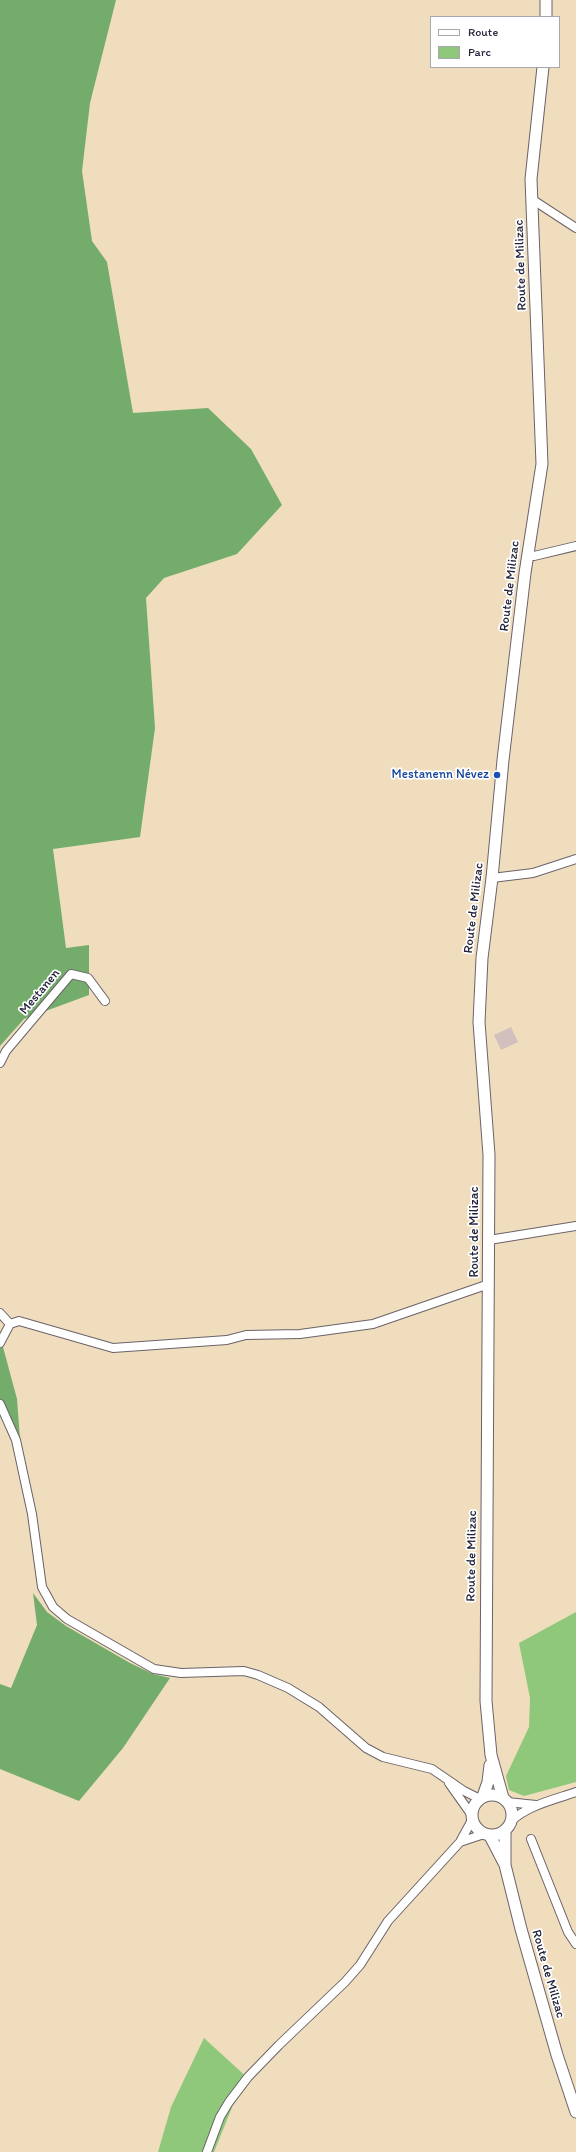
<!DOCTYPE html>
<meta charset="utf-8">
<style>
body{margin:0}
#map{position:relative;width:576px;height:2152px;overflow:hidden;background:#f0ddbd;font-family:Itim,sans-serif}
canvas{display:block}
.legend{position:absolute;left:430px;top:16px;width:130px;height:52px;box-sizing:border-box;background:#fff;border:1px solid #a7a7b1;margin:0;padding:5px 7px;list-style:none;font-size:12px;color:#22223b}
.legend li{display:flex;align-items:center;gap:8px;height:20px}
.legend b{width:20px;border:1px solid #a7a7b1}
</style>
<div id="map">
<canvas width="576" height="2152"></canvas>
<ul class="legend">
<li><b style="height:5px;background:#fff"></b>Route</li>
<li><b style="height:11px;background:#8fc87b"></b>Parc</li>
</ul>
</div>
<script>
const g = document.querySelector('canvas').getContext('2d');
g.lineJoin = 'round';
function fillPath(path, color) { g.fillStyle = color; g.fill(path, 'evenodd'); }
function stroke(path, color, width, dash) { g.strokeStyle = color; g.lineWidth = width; g.lineCap = dash ? 'butt' : 'round'; g.setLineDash(dash || []); g.stroke(path); }
function drawText(font, color, halo, rows, align = 'center') {
  g.font = font + ' Itim,sans-serif'; g.lineWidth = 3.5; g.setLineDash([]); g.textBaseline = 'middle'; g.strokeStyle = halo; g.fillStyle = color; for (const [text, x, y, turn = 0] of rows) {
    g.save(); g.translate(x, y); g.rotate((+turn || 0) * Math.PI / 180); g.textAlign = isNaN(turn) ? turn : align; if (halo) g.strokeText(text, 0, 0); g.fillText(text, 0, 0); g.restore();
  }
}
fillPath(new Path2D(`
 M511,1027l7,15 -17,8 -7,-15z`), '#d1c0bd');
fillPath(new Path2D(`
 M576,1612v170l-52,14 -15,-6 -3,-14 23,-49 1,-29 -11,-55z
 M204,2038l47,43 -18,24 -19,47h-56l13,-45z`), '#8fc87b');
fillPath(new Path2D(`
 M0,0h116l-26,103 -8,68 10,70 15,21 26,151 75,-5 43,41 31,56 -45,49 -73,24 -18,20 9,130 -15,109 -87,12 13,99 23,-3v50l-65,24 -24,27z
 M0,1336l17,63 3,40 -20,-26z
 M33,1593l14,19 19,14 64,37 23,11 17,4 -47,70 -44,53 -79,-32v-85l11,4 26,-63z`), '#73ac6b');
const minor = new Path2D(`
 M533,200l43,28
 M528,556h6l42,-10
 M492,878l41,-5 43,-14
 M0,1063l6,-12 65,-77 17,4 17,23
 M489,1240l87,-14
 M0,1313l10,11
 M0,1343l10,-19 9,-3 94,27 114,-8 19,-5 54,-1 73,-10 116,-40
 M0,1404l16,36 16,74 10,73 11,20 14,12 87,50 27,4 63,-2 14,4 30,13 31,19 47,41 17,9 49,12 32,22 16,8
 M449,1783l22,31
 M507,1802l29,3
 M511,1821c18,-16 42,-21 65,-29
 M531,1839l37,93 8,12
 M460,1842l24,-8
 M207,2152l13,-35 9,-15 19,-25 31,-32 66,-63 15,-17 28,-44 72,-79 12,-22`);
const major = new Path2D(`
 M546,0v17
 M472 1815a20 20 0 1 1 40 0a20 20 0 1 1-40 0Z
 M483,1796l5,-14 2,-17
 M503,1798l-12,-43 -5,-54 3,-546 -10,-133 3,-64 10,-80 11,-118 22,-187 17,-109 -11,-285 12,-112
 M505,1831v34l16,64 36,126 19,57
 M490,1836l14,27`);
stroke(minor, '#6a6368', 10);
stroke(major, '#6a6368', 13);
stroke(minor, '#fff', 8);
stroke(major, '#fff', 11);
for (const [x, y, r, color] of [
 [497,775,4,"#1a4fb4"]
]) { const dot = new Path2D(); dot.arc(x, y, r, 0, 2 * Math.PI); g.fillStyle = color; g.fill(dot); stroke(dot, '#fff', 1.5); }
drawText('13px', '#22223b', '#fff', [
 ["Route de Milizac",521,265,-92],
 ["Route de Milizac",510,586,-83],
 ["Route de Milizac",474,908,-83],
 ["Mestanen",40,992,-50],
 ["Route de Milizac",475,1232,-90],
 ["Route de Milizac",472,1556,-89],
 ["Route de Milizac",548,1974,74]
]);
drawText('13px', '#164399', '#fff', [
 ["Mestanenn Névez",489,775]
], 'right');
</script>
